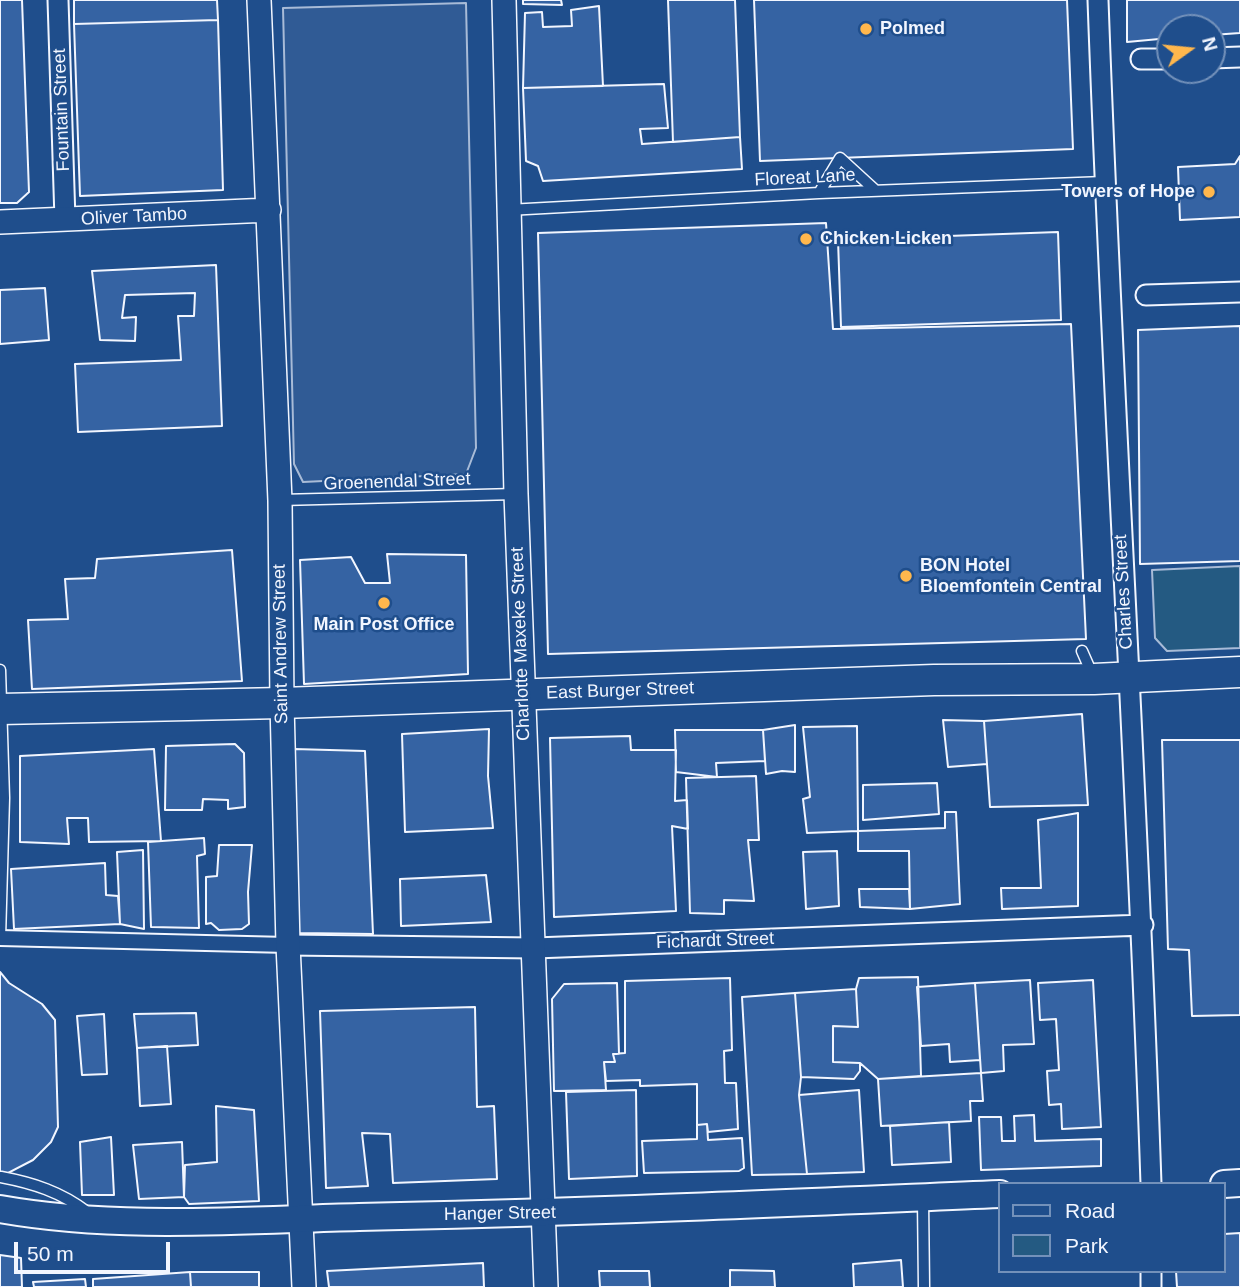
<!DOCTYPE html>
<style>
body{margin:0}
#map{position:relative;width:1240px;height:1287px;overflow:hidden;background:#1f4e8c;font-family:Arial,sans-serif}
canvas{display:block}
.legend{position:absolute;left:998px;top:1182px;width:228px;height:91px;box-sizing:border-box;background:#1f4e8c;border:2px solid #7391ba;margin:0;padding:9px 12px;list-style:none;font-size:21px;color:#f2f6ff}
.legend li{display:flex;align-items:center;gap:14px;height:35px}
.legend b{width:35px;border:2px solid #7391ba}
.north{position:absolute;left:1156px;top:14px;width:70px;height:70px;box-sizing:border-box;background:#1f4e8c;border:2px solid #7391ba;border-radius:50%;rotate:75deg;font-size:19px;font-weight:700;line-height:28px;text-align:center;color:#f2f6ff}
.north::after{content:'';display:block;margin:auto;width:24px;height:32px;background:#ffb74d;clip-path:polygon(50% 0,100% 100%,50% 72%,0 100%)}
.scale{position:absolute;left:14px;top:1242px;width:156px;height:32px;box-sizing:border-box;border:4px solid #f2f6ff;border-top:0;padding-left:9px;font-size:21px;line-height:24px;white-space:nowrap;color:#f2f6ff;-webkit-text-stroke:5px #1f4e8c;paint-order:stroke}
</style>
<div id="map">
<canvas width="1240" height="1287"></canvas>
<ul class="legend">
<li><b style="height:9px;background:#1f4e8c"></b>Road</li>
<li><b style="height:19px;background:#245a82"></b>Park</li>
</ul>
<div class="north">N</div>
<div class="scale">50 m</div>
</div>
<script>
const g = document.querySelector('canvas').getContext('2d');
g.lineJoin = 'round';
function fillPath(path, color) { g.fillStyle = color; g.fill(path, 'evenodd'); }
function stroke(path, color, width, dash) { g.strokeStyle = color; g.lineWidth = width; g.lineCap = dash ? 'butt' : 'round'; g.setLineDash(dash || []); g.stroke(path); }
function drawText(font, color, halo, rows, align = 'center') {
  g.font = font + ' Arial,sans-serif'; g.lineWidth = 5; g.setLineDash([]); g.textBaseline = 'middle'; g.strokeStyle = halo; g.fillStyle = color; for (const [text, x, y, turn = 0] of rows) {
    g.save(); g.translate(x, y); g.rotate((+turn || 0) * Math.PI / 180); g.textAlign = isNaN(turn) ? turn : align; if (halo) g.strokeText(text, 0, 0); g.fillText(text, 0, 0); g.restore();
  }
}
const green = new Path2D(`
 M1240,566v82l-73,3 -12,-13 -3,-68z`);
fillPath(green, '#245a82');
stroke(green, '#a8bbd7', 2);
const parking = new Path2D(`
 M466,3l10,445 -10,26 -163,8 -9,-18 -11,-456z`);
fillPath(parking, '#305b95');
stroke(parking, '#a8bbd7', 2);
const building = new Path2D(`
 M0,0h22l7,192 -12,11h-17z
 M74,0h143l1,20 -144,4z
 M523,0h38l1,5 -39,-1z
 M668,0h67l5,137 -67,5z
 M754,0h313l6,149 -313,12z
 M1127,0h113v33l-28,2v-7h-42v10l-43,4z
 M599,6l4,80 -80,2 2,-75 17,-1 1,15 29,-1 -1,-16z
 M218,20l5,170 -143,6 -6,-172z
 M664,84l4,44 -28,1 2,15 98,-7 2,32 -199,12 -5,-15 -12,-5 -3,-73z
 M1240,156v61l-60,3 -2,-53 57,-3z
 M826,223l7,106 238,-5 15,315 -538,15 -10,-421z
 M1058,232l3,88 -220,7 -3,-87z
 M216,265l6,161 -144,6 -3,-68 106,-4 -3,-44h16l1,-23 -70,2 -3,23 14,-1 -1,24 -35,-1 -8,-69z
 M45,288l4,52 -49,4v-54z
 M1240,326v235l-100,3 -2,-234z
 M232,550l10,131 -210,8 -4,-69 40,-1 -3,-40 30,-1 2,-19z
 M387,554l79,1 2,119 -164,10 -4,-124 51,-3 14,26h25z
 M1082,714l6,91 -98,2 -6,-86z
 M943,720l41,1 3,43 -39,3z
 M795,725v47l-13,-1 -16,3 -3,-44z
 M857,726l1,105 -51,2 -4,-34 7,-2 -7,-70z
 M489,729l-1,47 5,52 -88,4 -3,-98z
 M675,730h88l2,31 -49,2 1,14 -41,-5z
 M630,736l1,14h45l-1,51 12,-1 1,29 -16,-3 4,85 -122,6 -4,-179z
 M1162,740h78v275l-48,1 -3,-66 -21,-1z
 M235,744l9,9 1,54 -17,2v-9l-25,-1 -1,11h-37l1,-64z
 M154,749l7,92 -72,1 -1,-24h-21l2,26 -49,-2v-86z
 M294,749l71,2 8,183 -74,-1z
 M756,776l3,64h-11l6,61 -30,-1v14l-34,-1 -4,-135z
 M937,783l2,31 -76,6v-35z
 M945,812h11l4,92 -50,5 -1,-58h-51v-20l87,-3z
 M1078,813v93l-76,3 -1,-21h40l-3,-68z
 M204,838l1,16 -8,2 2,72 -48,-1 -3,-85z
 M219,845h33l-4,47 1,32 -7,5 -23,1 -8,-7 -5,1v-47l11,-1z
 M143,850l1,79 -24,-5 -3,-72z
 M837,851l2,55 -33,3 -3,-57z
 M105,863l1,32 12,1 2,28 -106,5 -3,-60z
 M486,875l5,47 -90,4 -1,-47z
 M859,889h50l1,20 -50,-2z
 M0,972l9,11 33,21 13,16 3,107 -7,15 -18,18 -33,17z
 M918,977l3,99 -43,3 -18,-16 -27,-1v-36l25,1 -2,-38 3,-11z
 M730,978l2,72 -8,1 1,32h11l2,46 -30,3 -1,-8 -10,1v-41l-57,2v-6l-34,1 -2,-19h11l-2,-8 12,-1v-72z
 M1030,980l4,64 -31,1 1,26 -23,2 -6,-90z
 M1093,980l8,147 -39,2 -1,-25 -12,1 -2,-34 12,-1 -3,-51 -16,1 -2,-37z
 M617,983l2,71h-6l2,8h-11l2,28 -52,1 -2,-92 12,-15z
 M975,983l5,77 -30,2 -1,-18 -28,2 -4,-59z
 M856,989l2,38 -25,-1v36l27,1v8l-6,8 -53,-2 -6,-84z
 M795,993l6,84 -2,18 8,79 -55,1 -10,-178z
 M475,1007l2,100 17,-1 3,73 -104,4 -3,-49 -28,-1 6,53 -42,2 -6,-177z
 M196,1013l2,32 -61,3 -3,-34z
 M104,1014l3,60 -25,1 -5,-59z
 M167,1046l4,58 -31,2 -3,-58z
 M981,1073l2,28h-13l1,20 -90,5 -3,-47z
 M636,1090l1,86 -68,3 -3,-87z
 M859,1090l5,82 -57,2 -8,-79z
 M216,1106l38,4 5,91 -70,3 -5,-7 1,-32 32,-3z
 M1034,1115l1,26 66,-2v27l-120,4 -2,-53h22l1,24h13l-1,-25z
 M949,1122l2,40 -59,3 -2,-39z
 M707,1124l1,16 34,-2 2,30 -5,3 -95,2 -2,-32 55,-2v-14z
 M111,1137l3,58h-32l-2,-53z
 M182,1142l2,55 -45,2 -6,-54z
 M1240,1233v54h-63l-1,-16h48v-37z
 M0,1255l21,3 1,29h-22z
 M901,1260l2,27h-49l-1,-23z
 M483,1263l1,24h-155l-2,-16z
 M730,1270l44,1 1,16h-45z
 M599,1271h50l1,16h-50z
 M190,1272h69v15h-68z
 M190,1272l1,15h-98v-8z
 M85,1279l1,8h-52l-1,-5z`);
fillPath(building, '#3563a3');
stroke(building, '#f2f6ff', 2);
const service = new Path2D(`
 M819,193l21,-35 35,32
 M508,210l311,-17 285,-11
 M280,500l236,-6
 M1082,651l11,25
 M0,670l4,128 -4,140
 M1,1177c32,6 60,15 86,35
 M923,1200l1,87`);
const pedestrian = new Path2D(`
 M0,938l288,7`);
const minor = new Path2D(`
 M58,0l7,220
 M1098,0c14,395 40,789 53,1184
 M1212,58l28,-1
 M1141,59h29
 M1146,295l94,-3
 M288,945l247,3 608,-23
 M1151,1271v16`);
const tertiary = new Path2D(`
 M259,0l21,501 2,202 6,242 16,342
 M504,0l12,494 30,793
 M0,222l269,-12`);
const secondary = new Path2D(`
 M1224,1184l16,-1
 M0,1209c119,21 240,11 359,8 214,-4 428,-14 641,-23`);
const primary = new Path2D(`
 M0,709l282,-6 652,-23 160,-1 146,-7`);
stroke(service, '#f2f6ff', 13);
stroke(pedestrian, '#f2f6ff', 18);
stroke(minor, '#f2f6ff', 23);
stroke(tertiary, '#f2f6ff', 26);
stroke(secondary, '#f2f6ff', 30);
stroke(primary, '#f2f6ff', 33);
stroke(service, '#1f4e8c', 10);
stroke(pedestrian, '#1f4e8c', 14);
stroke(minor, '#1f4e8c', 19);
stroke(tertiary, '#1f4e8c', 23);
stroke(secondary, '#1f4e8c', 26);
stroke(primary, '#1f4e8c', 30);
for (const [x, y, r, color] of [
 [866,29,7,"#ffb74d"],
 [1209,192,7,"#ffb74d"],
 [806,239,7,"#ffb74d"],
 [906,576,7,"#ffb74d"],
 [384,603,7,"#ffb74d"]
]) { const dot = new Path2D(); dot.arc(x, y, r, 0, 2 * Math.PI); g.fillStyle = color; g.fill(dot); stroke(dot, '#1f4e8c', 2.5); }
drawText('bold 18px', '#f2f6ff', '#1f4e8c', [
 ["Polmed",880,29],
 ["Towers of Hope",1195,192,"right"],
 ["Chicken Licken",820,239],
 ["BON Hotel",920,566],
 ["Bloemfontein Central",920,587],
 ["Main Post Office",384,625,"center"]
], 'left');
drawText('18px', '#f2f6ff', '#1f4e8c', [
 ["Fountain Street",62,110,-92],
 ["Floreat Lane",805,178,-3],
 ["Oliver Tambo",134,217,-3],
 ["Groenendal Street",397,482,-2],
 ["Charles Street",1124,592,-93],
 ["Saint Andrew Street",281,644,-91],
 ["Charlotte Maxeke Street",521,644,-92],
 ["East Burger Street",620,691,-2],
 ["Fichardt Street",715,941,-2],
 ["Hanger Street",500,1214,-1]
]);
</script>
